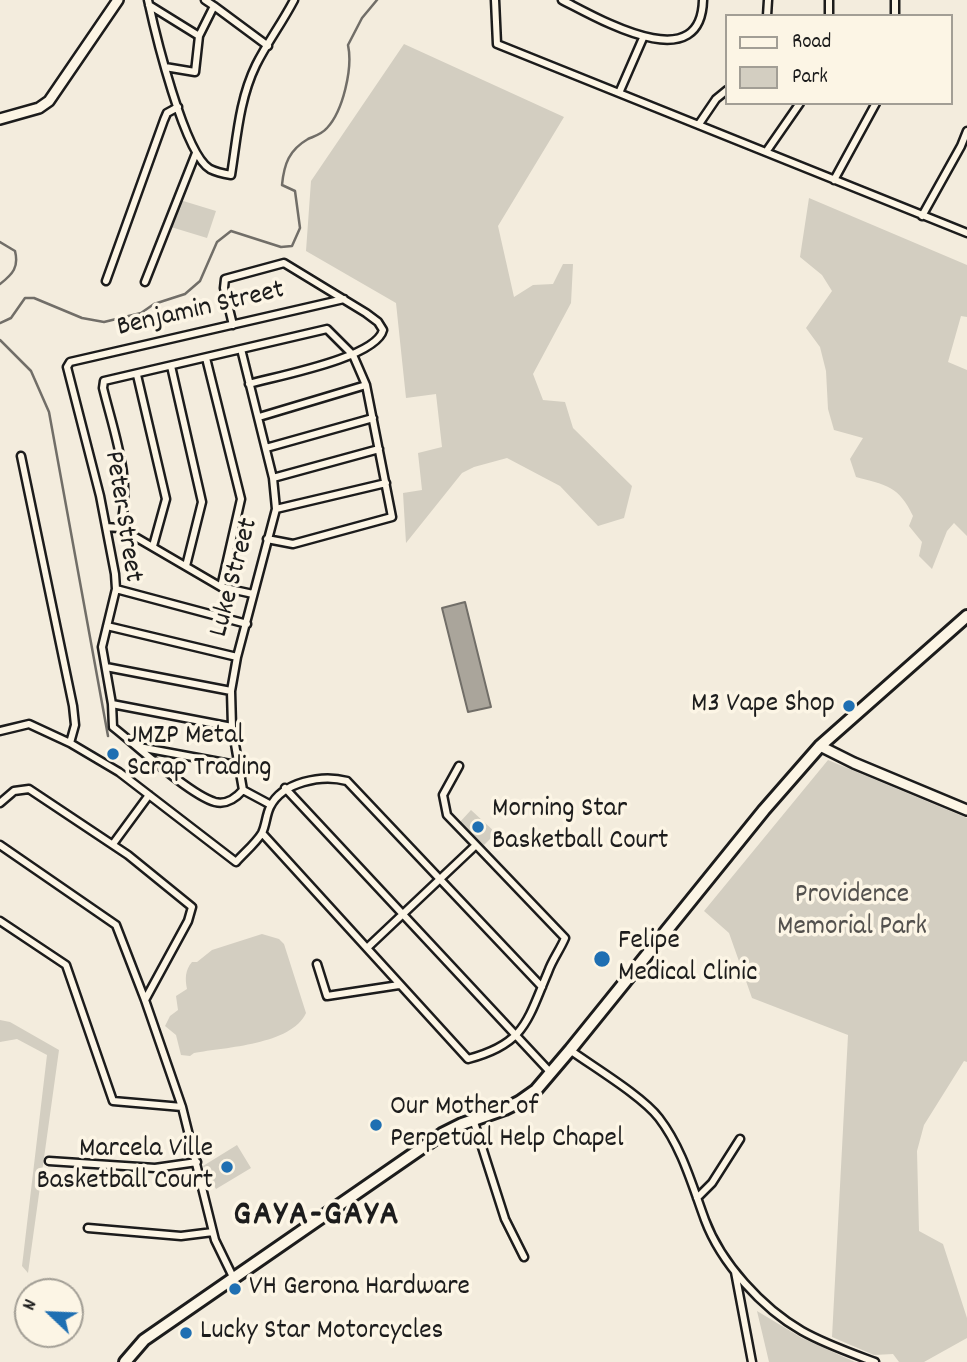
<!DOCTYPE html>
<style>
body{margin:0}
#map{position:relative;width:967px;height:1362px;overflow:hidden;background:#f3ecdd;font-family:Dekko,sans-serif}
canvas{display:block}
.legend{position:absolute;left:725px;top:14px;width:228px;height:91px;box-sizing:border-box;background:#fcf5e5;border:2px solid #a29e95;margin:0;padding:9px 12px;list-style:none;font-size:21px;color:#1c1c1c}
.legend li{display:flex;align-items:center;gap:14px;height:35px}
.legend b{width:35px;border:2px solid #a29e95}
.north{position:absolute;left:14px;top:1278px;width:70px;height:70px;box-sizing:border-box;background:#fcf5e5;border:2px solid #a29e95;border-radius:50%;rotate:293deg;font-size:19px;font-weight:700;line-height:28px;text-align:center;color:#1c1c1c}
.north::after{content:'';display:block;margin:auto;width:24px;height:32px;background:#1f6fb2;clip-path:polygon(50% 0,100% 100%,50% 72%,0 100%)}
</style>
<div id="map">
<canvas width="967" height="1362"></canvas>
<ul class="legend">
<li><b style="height:9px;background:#fcf5e5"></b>Road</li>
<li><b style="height:19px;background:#d3cec1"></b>Park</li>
</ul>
<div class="north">N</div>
</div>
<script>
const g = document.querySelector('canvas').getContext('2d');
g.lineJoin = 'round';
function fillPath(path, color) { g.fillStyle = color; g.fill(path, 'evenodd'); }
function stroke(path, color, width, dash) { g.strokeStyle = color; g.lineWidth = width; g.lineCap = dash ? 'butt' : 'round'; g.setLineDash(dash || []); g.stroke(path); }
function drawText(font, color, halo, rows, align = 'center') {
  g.font = font + ' Dekko,sans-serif'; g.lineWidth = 7; g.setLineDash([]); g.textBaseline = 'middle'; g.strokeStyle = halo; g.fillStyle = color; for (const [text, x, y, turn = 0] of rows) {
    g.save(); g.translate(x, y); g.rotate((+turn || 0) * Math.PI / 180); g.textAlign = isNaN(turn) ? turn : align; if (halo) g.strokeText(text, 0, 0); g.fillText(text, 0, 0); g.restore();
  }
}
fillPath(new Path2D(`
 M404,44l160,73 -66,109 16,71 19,-12 20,-1 10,-20h10l-2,39 -38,71 10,26 22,2 8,26 59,58 -8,32 -26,8 -38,-40 -53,-28 -33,9 -12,6 -56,70 -3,-50 19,-3 -4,-37 24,-6 -6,-53 -30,4 -10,-95 -90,-52 5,-70z
 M809,198l158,67v52l-6,-1 -13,46 19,8v166l-13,-13 -7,8 -15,38 -13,-13 3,-14 -13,-16 4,-10c-14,-30 -27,-31 -57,-39l-6,-18 13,-21 -29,-8 -6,-21 -2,-38 -6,-24 -14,-19 26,-37 -10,-16 -22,-18z
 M180,200l36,11 -9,27 -36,-11z
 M828,760l139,58v244l-3,-1 -40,64 -7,26 2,80 24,13 24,74v20l-43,24h-25l-6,-8 -19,1 -42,-18 16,-302 -96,-37 -23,-65 -25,-22z
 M471,810l25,23 -12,12 -24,-23z
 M262,934l17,5 5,5 22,69c-15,32 -80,34 -112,40l-4,3 -9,-1 -5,-20 -11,-9 5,-10 8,-6 -2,-14 11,-7c-2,-10 -2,-19 5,-27h5l15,-12z
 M0,1020l10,2 49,28 -31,223 -6,-7 25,-211 -30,-16 -17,3z
 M237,1145l14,23 -35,21 -13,-23z
 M757,1311l45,27 53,24h-86z`), '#d3cec1');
const water = new Path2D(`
 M465,602l26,105 -23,5 -26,-104z`);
fillPath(water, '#aaa59b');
stroke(water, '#716e68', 2);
stroke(new Path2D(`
 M0,242l15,9c4,16 -2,23 -15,33
 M0,323l11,-5 14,-20h9l48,20 22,4 37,-9 13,-9 31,-10 15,-13 17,-39 14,-11 50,16 11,-1 8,-18 -5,-37 -13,-6c2,-21 7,-35 26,-46 7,-3 14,-5 19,-11 16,-17 26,-60 21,-83l14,-27 15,-18
 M0,340l31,31 18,41 59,324`), '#716e68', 2.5);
const street = new Path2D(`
 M148,0c7,32 36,154 62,169 6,3 15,5 21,6 6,-37 8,-75 25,-110 11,-22 26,-42 38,-65
 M495,0l2,44 470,189
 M562,0c34,17 139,80 141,0
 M149,5l50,31 15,-30 -9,-6
 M214,6l54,40
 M767,16l1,-16
 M829,16v-16
 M895,16v-16
 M165,67l30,5 4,-36
 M619,93l24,-55
 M699,124l17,-25 11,-9
 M766,152l34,-49
 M834,180l42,-77
 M922,216l39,-70 6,-15
 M106,281l58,-161 3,-7 11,-6
 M145,282l51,-129
 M233,325l-9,-37 1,-9 59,-16 82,50 12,9 5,8c-7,28 -106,46 -134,54
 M241,349l32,129 3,31 -39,148 -6,34 1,36 11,63
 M206,358l35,141 -20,88
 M171,366l31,136 -16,64
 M137,375l29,124 -13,47
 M259,417l107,-32
 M266,448l107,-30
 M21,456l52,250 2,19 -5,18
 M273,478l106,-29
 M276,509l110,-26
 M106,527l14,1 101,59 32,7
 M120,528c13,-46 -6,-95 -17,-140l1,-7 223,-52 26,26 13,30 26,132 -99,27 -26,-5
 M116,589l131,35
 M107,626l130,31
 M106,667l125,24
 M112,704l120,23
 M0,731l29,-7 41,19 49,29 117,90c8,-9 20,-19 26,-29 4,-8 4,-18 8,-26 12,-25 52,-33 77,-26l195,206
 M139,747l102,19
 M285,788l266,285
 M243,790c-7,8 -16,15 -28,12 -25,-7 -79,-57 -102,-75l-1,-23 -10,-57 14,-58 -1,-15 -15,-78 -33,-129 3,-5 274,-63
 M243,790l28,15
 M0,803l14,-12 15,-2 99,66 64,52 -4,14 -43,79
 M262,833l206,226c57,-15 59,-38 80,-87 4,-12 12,-22 17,-34l-89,-93
 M113,844l36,-49
 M0,845l116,80 29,75 37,107 33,133 18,37
 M0,921l66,44 47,136 69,6
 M367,948l109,-103 -29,-30 -4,-20 16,-29
 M317,964l10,32 72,-11
 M570,1050c25,18 72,46 89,68 23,30 33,67 46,102 16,43 57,88 97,111 23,13 49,22 73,31
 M473,1119l32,100 19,38
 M49,1161l106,7 42,-6
 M697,1198l15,-15 28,-44
 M88,1228l93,8 32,-4
 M735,1272l17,90`);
const secondary = new Path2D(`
 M0,119l39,-11 10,-7 69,-101
 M820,746l34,17 113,47`);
const primary = new Path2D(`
 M125,1362l19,-22 298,-206 20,-10 43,-15 14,-7 17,-12 34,-40 194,-240 56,-64 147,-130`);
stroke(street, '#1c1c1c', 11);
stroke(secondary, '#1c1c1c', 14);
stroke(primary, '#1c1c1c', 16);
stroke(street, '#fcf5e5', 6);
stroke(secondary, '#fcf5e5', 9);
stroke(primary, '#fcf5e5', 10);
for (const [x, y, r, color] of [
 [849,706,7,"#1f6fb2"],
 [113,754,7,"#1f6fb2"],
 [478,827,7,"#1f6fb2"],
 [602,959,9,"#1f6fb2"],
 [376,1125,7,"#1f6fb2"],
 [227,1167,7,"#1f6fb2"],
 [235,1289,7,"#1f6fb2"],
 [186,1333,7,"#1f6fb2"]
]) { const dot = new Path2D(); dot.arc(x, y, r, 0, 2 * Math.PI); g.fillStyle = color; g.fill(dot); stroke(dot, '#fcf5e5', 2.5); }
drawText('28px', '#1c1c1c', '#fcf5e5', [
 ["Benjamin Street",201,311,-13],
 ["Peter Street",121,517,81],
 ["Luke Street",236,578,-75]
]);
drawText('28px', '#1c1c1c', '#fcf5e5', [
 ["M3 Vape Shop",835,706,"right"],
 ["JMZP Metal",127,738],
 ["Scrap Trading",127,770],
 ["Morning Star",492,811],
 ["Basketball Court",492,843],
 ["Felipe",618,943],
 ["Medical Clinic",618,975],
 ["Our Mother of",390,1109],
 ["Perpetual Help Chapel",390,1141],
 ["Marcela Ville",213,1151,"right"],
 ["Basketball Court",213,1183,"right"],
 ["VH Gerona Hardware",249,1289],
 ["Lucky Star Motorcycles",200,1333]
], 'left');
drawText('28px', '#53514e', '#fcf5e5', [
 ["Providence",852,897],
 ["Memorial Park",852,929]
]);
g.letterSpacing = '2px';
drawText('bold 35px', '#1c1c1c', '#fcf5e5', [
 ["GAYA-GAYA",317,1218]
]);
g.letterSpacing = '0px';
</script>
